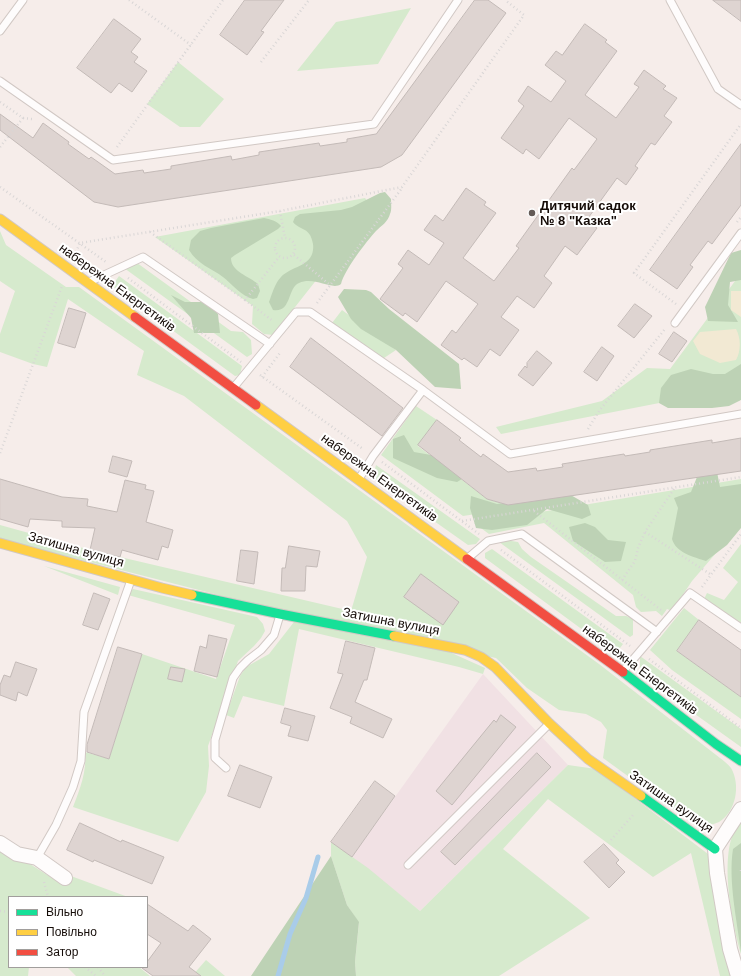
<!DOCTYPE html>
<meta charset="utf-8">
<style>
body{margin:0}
#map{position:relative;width:741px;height:976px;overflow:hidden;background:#f6edea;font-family:Helvetica,sans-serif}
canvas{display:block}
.legend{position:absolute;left:8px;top:896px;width:140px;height:72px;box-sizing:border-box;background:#fff;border:1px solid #a19e9c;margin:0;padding:5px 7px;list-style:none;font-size:12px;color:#150c08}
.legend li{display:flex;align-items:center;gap:8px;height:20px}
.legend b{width:20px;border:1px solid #a19e9c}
</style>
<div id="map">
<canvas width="741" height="976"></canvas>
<ul class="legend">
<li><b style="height:5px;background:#16e098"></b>Вільно</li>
<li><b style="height:5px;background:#ffcf43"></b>Повільно</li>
<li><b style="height:5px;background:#f24e42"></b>Затор</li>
</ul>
</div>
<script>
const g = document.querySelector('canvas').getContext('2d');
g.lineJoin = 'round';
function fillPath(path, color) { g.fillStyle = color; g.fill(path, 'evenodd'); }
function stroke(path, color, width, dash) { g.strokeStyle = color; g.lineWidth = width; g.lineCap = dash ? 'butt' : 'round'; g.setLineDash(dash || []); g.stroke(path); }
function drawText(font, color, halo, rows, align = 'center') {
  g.font = font + ' Helvetica,sans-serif'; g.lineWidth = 4; g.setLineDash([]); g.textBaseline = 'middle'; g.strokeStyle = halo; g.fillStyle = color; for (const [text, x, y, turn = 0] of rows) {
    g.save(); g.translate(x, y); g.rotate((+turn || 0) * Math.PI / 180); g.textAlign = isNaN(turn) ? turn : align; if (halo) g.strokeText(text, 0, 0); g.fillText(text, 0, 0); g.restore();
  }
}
fillPath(new Path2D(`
 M483,674l85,91 -148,146 -68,-54z`), '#f1e1e4');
fillPath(new Path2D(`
 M411,8l-33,56 -81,7 39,-49z
 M178,62l46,37 -24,28h-20l-33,-23z
 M365,198l4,5 1,9 -97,123 -9,-1 -12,-10 1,-18 -98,-69z
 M0,231l6,14 60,42h13l520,377 121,94c4,3 8,6 11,10 10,17 5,44 -12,54 -7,3 -14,4 -21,5l-95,-69 4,-28 -6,-8 -15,-8 -27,-4 -32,-22 -31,-30 -180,-38 -316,-81v-14l90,25 261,61 16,-54 -20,-36 -163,-125 -47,-21 7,-24 -76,-52 -21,68 -14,-3 -33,-12v-18l15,-43 -15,-10z
 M133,260l98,71 12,1 8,8 1,14 -5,3 -123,-89z
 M741,273v114l-240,47 -5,-7 106,-26 45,-33 23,1z
 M119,276l123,90 -2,9 -5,1 -123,-90z
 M342,310l54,40 -15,10 -49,-37z
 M416,406l21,14 -19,26 69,53 21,6 -6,5 -39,6 -82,-61z
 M376,465l104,74 -4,5 -8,1 -92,-65 -2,-7z
 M741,479v45l-49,57 -20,30 -5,-2 -5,7 -6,-5 -15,1 -5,-5 -3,-12 -89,-72 -55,11 -15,-11z
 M505,540l13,2 4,7 9,8 85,59h10l7,3v16l-3,2 -131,-95z
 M741,544v79l-37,-24 3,-6 17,7 14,-18 -15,-14z
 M492,549l131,95 -3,4 -6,1 -8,-2 -121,-89v-5z
 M44,566l76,21 -2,8z
 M133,589l124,28 6,7 2,7 -4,7 -7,8 -16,15 -30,85 1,20 -3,26 -28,50 -105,-35c7,-18 14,-36 12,-55l24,7 33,-105 74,25 19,-54 -107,-30 2,-3z
 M684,608l15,12 -22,31 64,46v22l-69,-49 -22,-20z
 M294,622l151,28 40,18 -2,6 -24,-7 -160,-38 -15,77 -41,-10 -9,22 -8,-3 14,-39 6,-9 23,-13z
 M640,656l101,73v18l-88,-63 -13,-13z
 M568,765l28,4 112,85 10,65 15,57h-13l-29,-123 -38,24 -105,-78 -45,50 87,69 -91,58h-143l-1,-14 4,-39 -12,-18 -16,-49v-14l37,26 52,43z
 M741,821v133c-9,-31 -25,-108 0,-133z
 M0,845l52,33 8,-6 68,25h-119v70h20l-1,9h-28z
 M206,960l19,16h-33z
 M67,967h72l11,9h-74z`), '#d6eacd');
fillPath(new Path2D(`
 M385,192l6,7c0,5 1,11 -1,15 -2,8 -9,12 -14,17 -10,11 -31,38 -35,53 -9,7 -26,-8 -42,-1 -12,5 -7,30 -26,27l-4,-8c3,-8 6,-19 12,-25 10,-11 30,-10 32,-27 1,-5 -1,-11 -3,-15 -4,-7 -13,-7 -17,-13l2,-5 5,-3 41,-4 11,-3 28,-14z
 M264,218c6,1 13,3 17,8l-3,3 -43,26 -4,3c0,14 18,18 27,26l2,7 -3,7 -4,1c-12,-3 -21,-15 -30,-22 -12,-9 -26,-13 -34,-27l2,-10 9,-9 11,-3z
 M741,250v30l-11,2 -2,23 10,17 -30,-1 -3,-14 26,-54z
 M344,289l22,1 5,2 18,17 70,55 2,25 -26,-2 -39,-37 -35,-21 -10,-10 -13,-22z
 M171,295l14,7h22l11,12 2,19h-26l-3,-15z
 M741,364v36l-12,6 -17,2h-44l-9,-5 2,-15 10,-13 20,-6 22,5h12z
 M404,435l10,17 34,6 14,21 -5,3 -20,-4 -44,-20v-19z
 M717,472l3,15 21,-3v44l-14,17 -21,16c-12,-4 -30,-8 -34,-22l6,-31 -4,-10 17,-6 6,-15z
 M569,494l19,11 3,10 -9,4 -35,-10 -20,16 -35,5 -16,-2 -6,-20 1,-12 26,8z
 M585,523l10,4 13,13 18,2 -5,19 -16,1 -32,-21 -4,-14z
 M741,843v109c-4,-31 -13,-72 -8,-103z
 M331,856l16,49 12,17 -4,40 1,14h-105z`), '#bdd2b5');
fillPath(new Path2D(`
 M731,291h10v26l-10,-7z
 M736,329c5,9 5,22 0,31l-16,3 -20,-9 -7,-13 7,-9z`), '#f2e9d3');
stroke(new Path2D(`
 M278,976l12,-42 16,-36 12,-41`), '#a9cce9', 5);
const building = new Path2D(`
 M245,0h39l-23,31 3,1 -17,23 -27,-20z
 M475,0h13l18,13 -104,142 -21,12 -263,40 -24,-5 -94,-72v-16l33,24 10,-15 26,19 -1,2 21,15 2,-2 24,17 28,-4 1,3 27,-4v-3l60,-10 1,4 27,-5v-3l60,-9 1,3 27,-4v-3l29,-5z
 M713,0h28v21z
 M114,19l27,20 -10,13 7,5 -4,5 13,9 -15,21 -13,-9 -8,10 -34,-25z
 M585,24l22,16 -2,2 12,9 -32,44 31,23 23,-31 -5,-3 10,-14 22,16 -3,3 14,9 -13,18 8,6 -17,23 -4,-2 -16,23 3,2 -12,17 -9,-7 -31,43 11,7 -20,27 -12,-9 -21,30 8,7 -18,25 -17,-12 -16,21 18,13 -19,26 -10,-7 -13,18 -13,-9 -2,2 -21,-15 11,-15 4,3 22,-29 -32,-23 -29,41 -12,-9 -2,3 -23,-17 23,-31 -5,-4 10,-14 21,15 15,-22 -20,-13 11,-15 8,6 23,-33 20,14 -2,3 12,8 -33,45 31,23 25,-33 -3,-2 56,-78 2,2 23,-31 -28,-21 -30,41 -13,-10 -3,5 -22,-16 23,-32 -6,-5 10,-15 23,16 15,-21 -21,-16 11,-14 6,4z
 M741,144v61l-29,39 -4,-3 -18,24 3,2 -16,22 -27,-19z
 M635,304l17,12 -18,22 -16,-12z
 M69,308l17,5 -11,35 -17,-5z
 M674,332l13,9 -15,21 -13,-8z
 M311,338l92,70 -21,28 -92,-69z
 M602,347l12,9 -17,25 -13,-9z
 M537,351l15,12 -19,23 -15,-11 7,-9 2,2v-5z
 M437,420l24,18 -2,2 22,17 2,-3 25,18 28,-4 1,3 26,-4 -1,-3 62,-10 1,2 25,-4v-2l62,-10v3l29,-5v33l-233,34 -21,-6 -69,-54z
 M113,456l19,5 -5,16 -18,-5z
 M0,479l62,18 26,2 -1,7 30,6 8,-32 21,5 -1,4 9,2 -8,31 27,8 -5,18 -6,-2 -4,14 -36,-10 -2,7 -30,-7 5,-22 -33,-1v-6l-32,-2 -2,8 -28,-8z
 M289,546l31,5 -3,16 -11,-1 -1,25h-24l1,-23h3z
 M241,550l17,2 -4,32 -17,-3z
 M421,574l38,28 -16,23 -39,-28z
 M94,593l16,6 -12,31 -15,-5z
 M699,620l42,30v47l-64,-46z
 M209,635l18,4 -10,38 -23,-6 6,-25 6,2z
 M346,641l29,7 -8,32h-3l-9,22 37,17 -9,19 -33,-15 2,-6 -22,-9 13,-34 -5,-1z
 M118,647l24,7 -33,105 -22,-7v-7z
 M16,662l21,7 -10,27 -9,-4 -2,9 -16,-6v-10l4,-10 6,2z
 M171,667l14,2 -3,13 -14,-3z
 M285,708l30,8 -7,25 -20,-5 3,-10 -10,-3z
 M501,715l15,12 -64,78 -16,-14 58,-71 2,2z
 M537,753l14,14 -96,98 -14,-13z
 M240,765l32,12 -12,31 -32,-12z
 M375,781l20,15 -43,61 -21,-15z
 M80,823l41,19 1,-2 42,17 -12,27 -58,-24 -1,2 -26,-12z
 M604,844l15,16 -3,3 9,9 -16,16 -25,-26z
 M147,904l41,27 5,-6 18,14 -22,28 12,9h-48l-11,-8 5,-1v-5l14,-19 -14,-9z`);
fillPath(building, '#ded4d1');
stroke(building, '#c3bab7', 1);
const lane = new Path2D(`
 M670,0l48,89 23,16
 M0,31l23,-31
 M0,81l113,79 261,-36 84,-124
 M89,282l54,-25 127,87
 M675,323l66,-90
 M234,387l62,-75h14l113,78
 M359,479l14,-23 50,-66 87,64 231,-40
 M468,558l20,-17 34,-7 135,98
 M624,670l66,-77 51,35
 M226,768l-11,-10v-18l18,-62 7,-10 8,-8 13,-10 13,-15 6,-20
 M37,858l19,-33 17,-38 8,-26 3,-49 47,-132
 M408,865l140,-140`);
const street = new Path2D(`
 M0,843l17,11 20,4 28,20
 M738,976l-8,-27 -13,-76 -2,-24 26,-40`);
const fast = new Path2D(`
 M192,595l88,19 114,22
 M623,672l93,72 25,17
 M641,796l74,53`);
const slow = new Path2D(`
 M0,219l135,98
 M256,405l211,154
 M0,543l162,45 30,7
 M394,636l71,14 16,7 14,10 54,56 39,36 53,37`);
const jam = new Path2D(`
 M135,317l121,88
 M467,559l156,113`);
stroke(lane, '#d1c8c4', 9);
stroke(street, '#d1c8c4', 16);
stroke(fast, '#d1c8c4', 11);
stroke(slow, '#d1c8c4', 11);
stroke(jam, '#d1c8c4', 11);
stroke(new Path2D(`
 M129,0l62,45
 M261,62l48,-62
 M0,102l23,16 -23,29
 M23,118l9,1
 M117,147l106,-147
 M0,187l106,75
 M280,211l5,27
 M737,222l4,-5
 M150,232l95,68 34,-43
 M275 248a10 10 0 1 1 20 0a10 10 0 1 1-20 0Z
 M76,252l4,-9 200,-32 122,-24 122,-172 -19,-15
 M294,255l36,30
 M128,278l113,84
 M245,300l28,21
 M317,303l85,-115
 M676,304l-42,-31 107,-149
 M260,375l103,74
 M262,377l18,-24
 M588,429l11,-18 66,-82
 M0,453l62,-167
 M382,462l97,72
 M674,489l-29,43 65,42
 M534,511l127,99
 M462,521l279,-44
 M501,550l129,96
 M622,580l13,-19 3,-13 7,-16
 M702,587l39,-53
 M649,659l92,69
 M611,840l23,-26
 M741,870v1
 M44,882l4,15
 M0,911l9,1
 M85,967l11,9
 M98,967l7,9`), '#d9d6d6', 2.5, [1, 3]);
stroke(lane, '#fefcfc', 7);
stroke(street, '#fefcfc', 14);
stroke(fast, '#16e098', 9);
stroke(slow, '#ffcf43', 9);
stroke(jam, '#f24e42', 9);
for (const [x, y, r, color] of [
 [532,213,4,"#645b57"]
]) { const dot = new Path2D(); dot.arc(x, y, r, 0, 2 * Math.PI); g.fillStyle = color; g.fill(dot); stroke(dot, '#fff', 1.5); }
drawText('bold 13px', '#150c08', '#fff', [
 ["Дитячий садок",540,206],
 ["№ 8 \"Казка\"",540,221]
], 'left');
drawText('13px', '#150c08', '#fff', [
 ["набережна Енергетиків",117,288,36],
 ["набережна Енергетиків",379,478,36],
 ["Затишна вулиця",76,550,16],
 ["Затишна вулиця",391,622,11],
 ["набережна Енергетиків",640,670,37],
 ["Затишна вулиця",671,802,35]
]);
</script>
